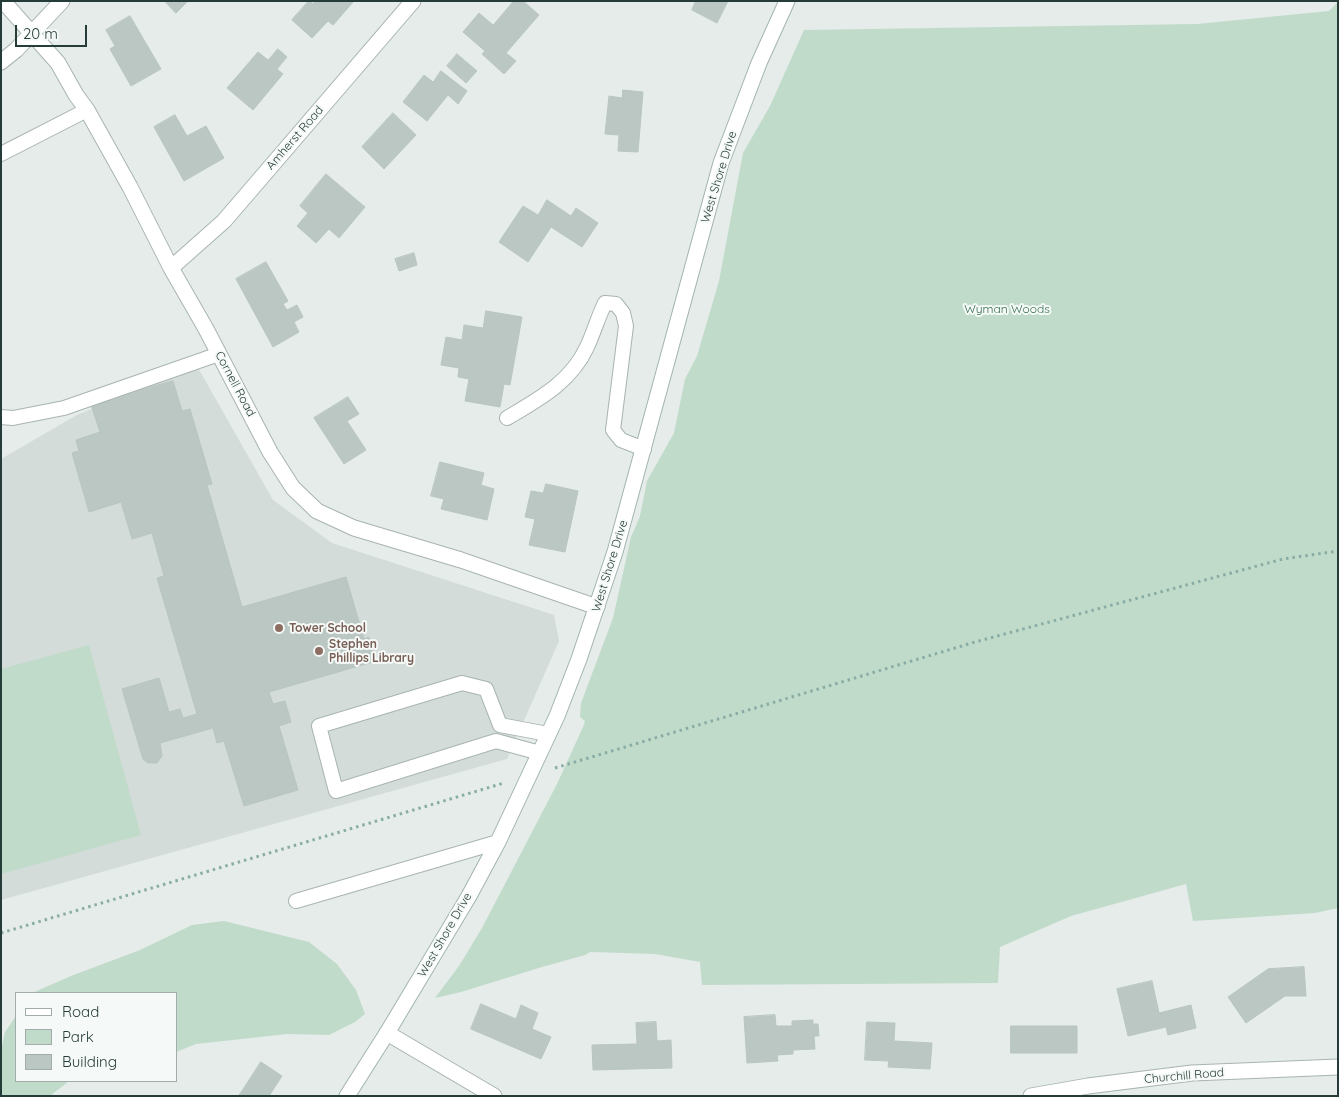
<!DOCTYPE html>
<style>
body{margin:0}
#map{position:relative;width:1339px;height:1097px;overflow:hidden;background:#e5ecea;font-family:Quicksand,sans-serif}
canvas{display:block}
.frame{position:absolute;inset:0;border:2px solid #263c38;pointer-events:none}
.legend{position:absolute;left:15px;top:992px;width:162px;height:90px;box-sizing:border-box;background:#f5f9f7;border:1px solid #a2adab;margin:0;padding:6px 9px;list-style:none;font-size:15px;color:#263c38}
.legend li{display:flex;align-items:center;gap:10px;height:25px}
.legend b{width:25px;border:1px solid #a2adab}
.scale{position:absolute;left:15px;top:25px;width:72px;height:22px;box-sizing:border-box;border:2px solid #263c38;border-top:0;padding-left:6px;font-size:15px;line-height:18px;white-space:nowrap;color:#263c38;-webkit-text-stroke:4px #f5f9f7;paint-order:stroke}
</style>
<div id="map">
<canvas width="1339" height="1097"></canvas>
<div class="frame"></div>
<ul class="legend">
<li><b style="height:6px;background:#fff"></b>Road</li>
<li><b style="height:14px;background:#c1dbca"></b>Park</li>
<li><b style="height:14px;background:#bac7c3"></b>Building</li>
</ul>
<div class="scale">20 m</div>
</div>
<script>
const g = document.querySelector('canvas').getContext('2d');
g.lineJoin = 'round';
function fillPath(path, color) { g.fillStyle = color; g.fill(path, 'evenodd'); }
function stroke(path, color, width, dash) { g.strokeStyle = color; g.lineWidth = width; g.lineCap = dash ? 'butt' : 'round'; g.setLineDash(dash || []); g.stroke(path); }
function drawText(font, color, halo, rows, align = 'center') {
  g.font = font + ' Quicksand,sans-serif'; g.lineWidth = 4; g.setLineDash([]); g.textBaseline = 'middle'; g.strokeStyle = halo; g.fillStyle = color; for (const [text, x, y, turn = 0] of rows) {
    g.save(); g.translate(x, y); g.rotate((+turn || 0) * Math.PI / 180); g.textAlign = isNaN(turn) ? turn : align; if (halo) g.strokeText(text, 0, 0); g.fillText(text, 0, 0); g.restore();
  }
}
fillPath(new Path2D(`
 M197,366l76,134 59,43 222,72 5,26 -52,118 -506,141v-441l76,-44z`), '#d3dcd9');
fillPath(new Path2D(`
 M1338,2v906l-23,5 -122,8 -7,-37 -115,32 -71,31 -2,36 -296,2 -2,-23 -45,-8 -65,-2 -5,3 -43,12 -81,25 -26,6 24,-32 23,-38 75,-144 26,-57 2,-6 -5,-4 1,-14 32,-85 18,-81 9,-21 7,-35 27,-48 11,-54 12,-23 22,-75 24,-128 27,-47 34,-76 393,-6 132,-13z
 M89,645l52,190 -140,39v-205z
 M224,921l85,21 28,22 19,26 9,24 -10,8 -26,13 -42,-1 -91,10 -20,8v-59h-144l39,-17 69,-26 52,-25z
 M16,1016v65h53l-19,15h-49v-45l4,-19z`), '#c1dbca');
const building = new Path2D(`
 M165,1h21l1,1 -11,11z
 M309,1l4,3 2,-3h39l-21,24 -5,-4 -16,17 -20,-18z
 M514,1h9l16,14 -33,38 10,8 -12,13 -22,-20 3,-3 -22,-19 16,-19 14,12z
 M696,1h32l-11,22 -25,-13z
 M130,16l31,53 -30,17 -21,-37 5,-3 -9,-16z
 M278,49l9,8 -10,12 6,5 -30,36 -26,-22 31,-36 10,8z
 M457,54l20,17 -11,12 -19,-17z
 M441,71l26,20 -9,13 -10,-9 -21,26 -24,-19 21,-27 9,7z
 M623,90l20,2 -5,60 -20,-1 1,-16 -14,-1 4,-38 13,2z
 M393,113l23,22 -32,34 -22,-22z
 M175,115l12,21 19,-10 18,32 -40,23 -30,-54z
 M326,174l39,33 -26,31 -10,-9 -13,14 -19,-17 11,-13 -8,-7z
 M547,200l24,16 5,-8 22,15 -16,24 -31,-20 -23,35 -29,-20 24,-36 15,9z
 M414,253l3,12 -18,6 -4,-12z
 M266,262l22,39 -5,3 4,6 10,-5 6,12 -9,5 5,10 -26,15 -37,-68z
 M486,311l36,6 -12,68 -6,-1 -4,23 -35,-6 4,-22 -11,-2 1,-9 -18,-3 5,-28 16,3 2,-15 19,3z
 M173,381l9,30 8,-2 22,75 -5,1 35,122 104,-30 18,62 5,-2 7,24 -107,31 4,12 12,-3 6,21 -12,4 19,64 -54,16 -20,-65 -7,2 -4,-15 -53,15 2,13 -5,7h-9l-5,-4 -21,-70 37,-11 10,34 11,-3 3,9 14,-4 -40,-136 7,-2 -12,-43 -20,6 -11,-37 -32,10 -17,-59 7,-2 -3,-11 24,-8 -9,-27z
 M348,397l11,17 -12,7 19,29 -22,14 -30,-46z
 M440,462l44,11 -3,12 13,4 -7,31 -46,-11 3,-10 -13,-3z
 M546,484l32,7 -13,61 -36,-7 6,-26 -10,-2 6,-26 12,2z
 M1304,967l2,29h-21l-39,27 -18,-26 40,-28z
 M1152,981l7,32 32,-8 5,23 -28,7 -2,-8 -38,9 -11,-47z
 M481,1004l35,15 5,-14 17,8 -6,16 19,8 -10,22 -70,-30z
 M775,1015l1,11h16v-5l21,-1v4h5l1,12h-5l1,13 -22,1v4l-16,1 1,6 -31,2 -3,-46z
 M656,1022l1,19 14,-1 1,28 -79,2 -1,-25 45,-1 -1,-21z
 M867,1022l28,1 -1,18 38,2 -2,26 -42,-2 1,-6 -24,-1z
 M1011,1026h66v27h-66z
 M261,1062l21,14 -13,20h-30z`);
fillPath(building, '#bac7c3');
stroke(building, '#b8c5c1', 1);
const service = new Path2D(`
 M1,154l86,-44
 M1,417l12,1 51,-10 155,-54
 M507,418c32,-19 64,-36 80,-71 7,-15 11,-30 18,-44l11,1 7,9 3,13 -13,104 8,10 23,9
 M540,753l-44,-12 -160,50 -17,-65 143,-43 24,6 14,36 48,9
 M296,901l202,-59`);
const minor = new Path2D(`
 M3,1l55,62 18,32 11,15 43,77 41,81 35,61 64,123 23,36 24,23 37,17 107,32 136,47
 M1,62l15,-12 46,-49
 M171,268l53,-47 189,-220
 M387,1033l107,63
 M1031,1096l57,-10 104,-13 146,-6`);
const secondary = new Path2D(`
 M347,1096l40,-63 82,-137 29,-54 59,-126 22,-57 36,-107 106,-389 38,-100 28,-62`);
stroke(service, '#a8b4b1', 16);
stroke(minor, '#a8b4b1', 17);
stroke(secondary, '#a2b4af', 17);
stroke(new Path2D(`
 M555,768l420,-126 308,-83 55,-8
 M1,933l503,-150`), '#89aca4', 3, [2.5, 4]);
stroke(service, '#fff', 14);
stroke(minor, '#fff', 15);
stroke(secondary, '#fff', 15);
for (const [x, y, r, color] of [
 [279,628,5,"#8d6e63"],
 [319,651,5,"#8d6e63"]
]) { const dot = new Path2D(); dot.arc(x, y, r, 0, 2 * Math.PI); g.fillStyle = color; g.fill(dot); stroke(dot, '#f5f9f7', 2); }
drawText('12px', '#263c38', '#f5f9f7', [
 ["Amherst Road",295,138,-49],
 ["West Shore Drive",719,177,-73],
 ["Cornell Road",235,384,62],
 ["West Shore Drive",610,566,-73],
 ["West Shore Drive",445,935,-60],
 ["Churchill Road",1184,1076,-5]
]);
drawText('12px', '#356e50', '#f5f9f7', [
 ["Wyman Woods",1007,309]
]);
drawText('bold 12px', '#785e54', '#f5f9f7', [
 ["Tower School",289,628],
 ["Stephen",329,644],
 ["Phillips Library",329,658]
], 'left');
</script>
